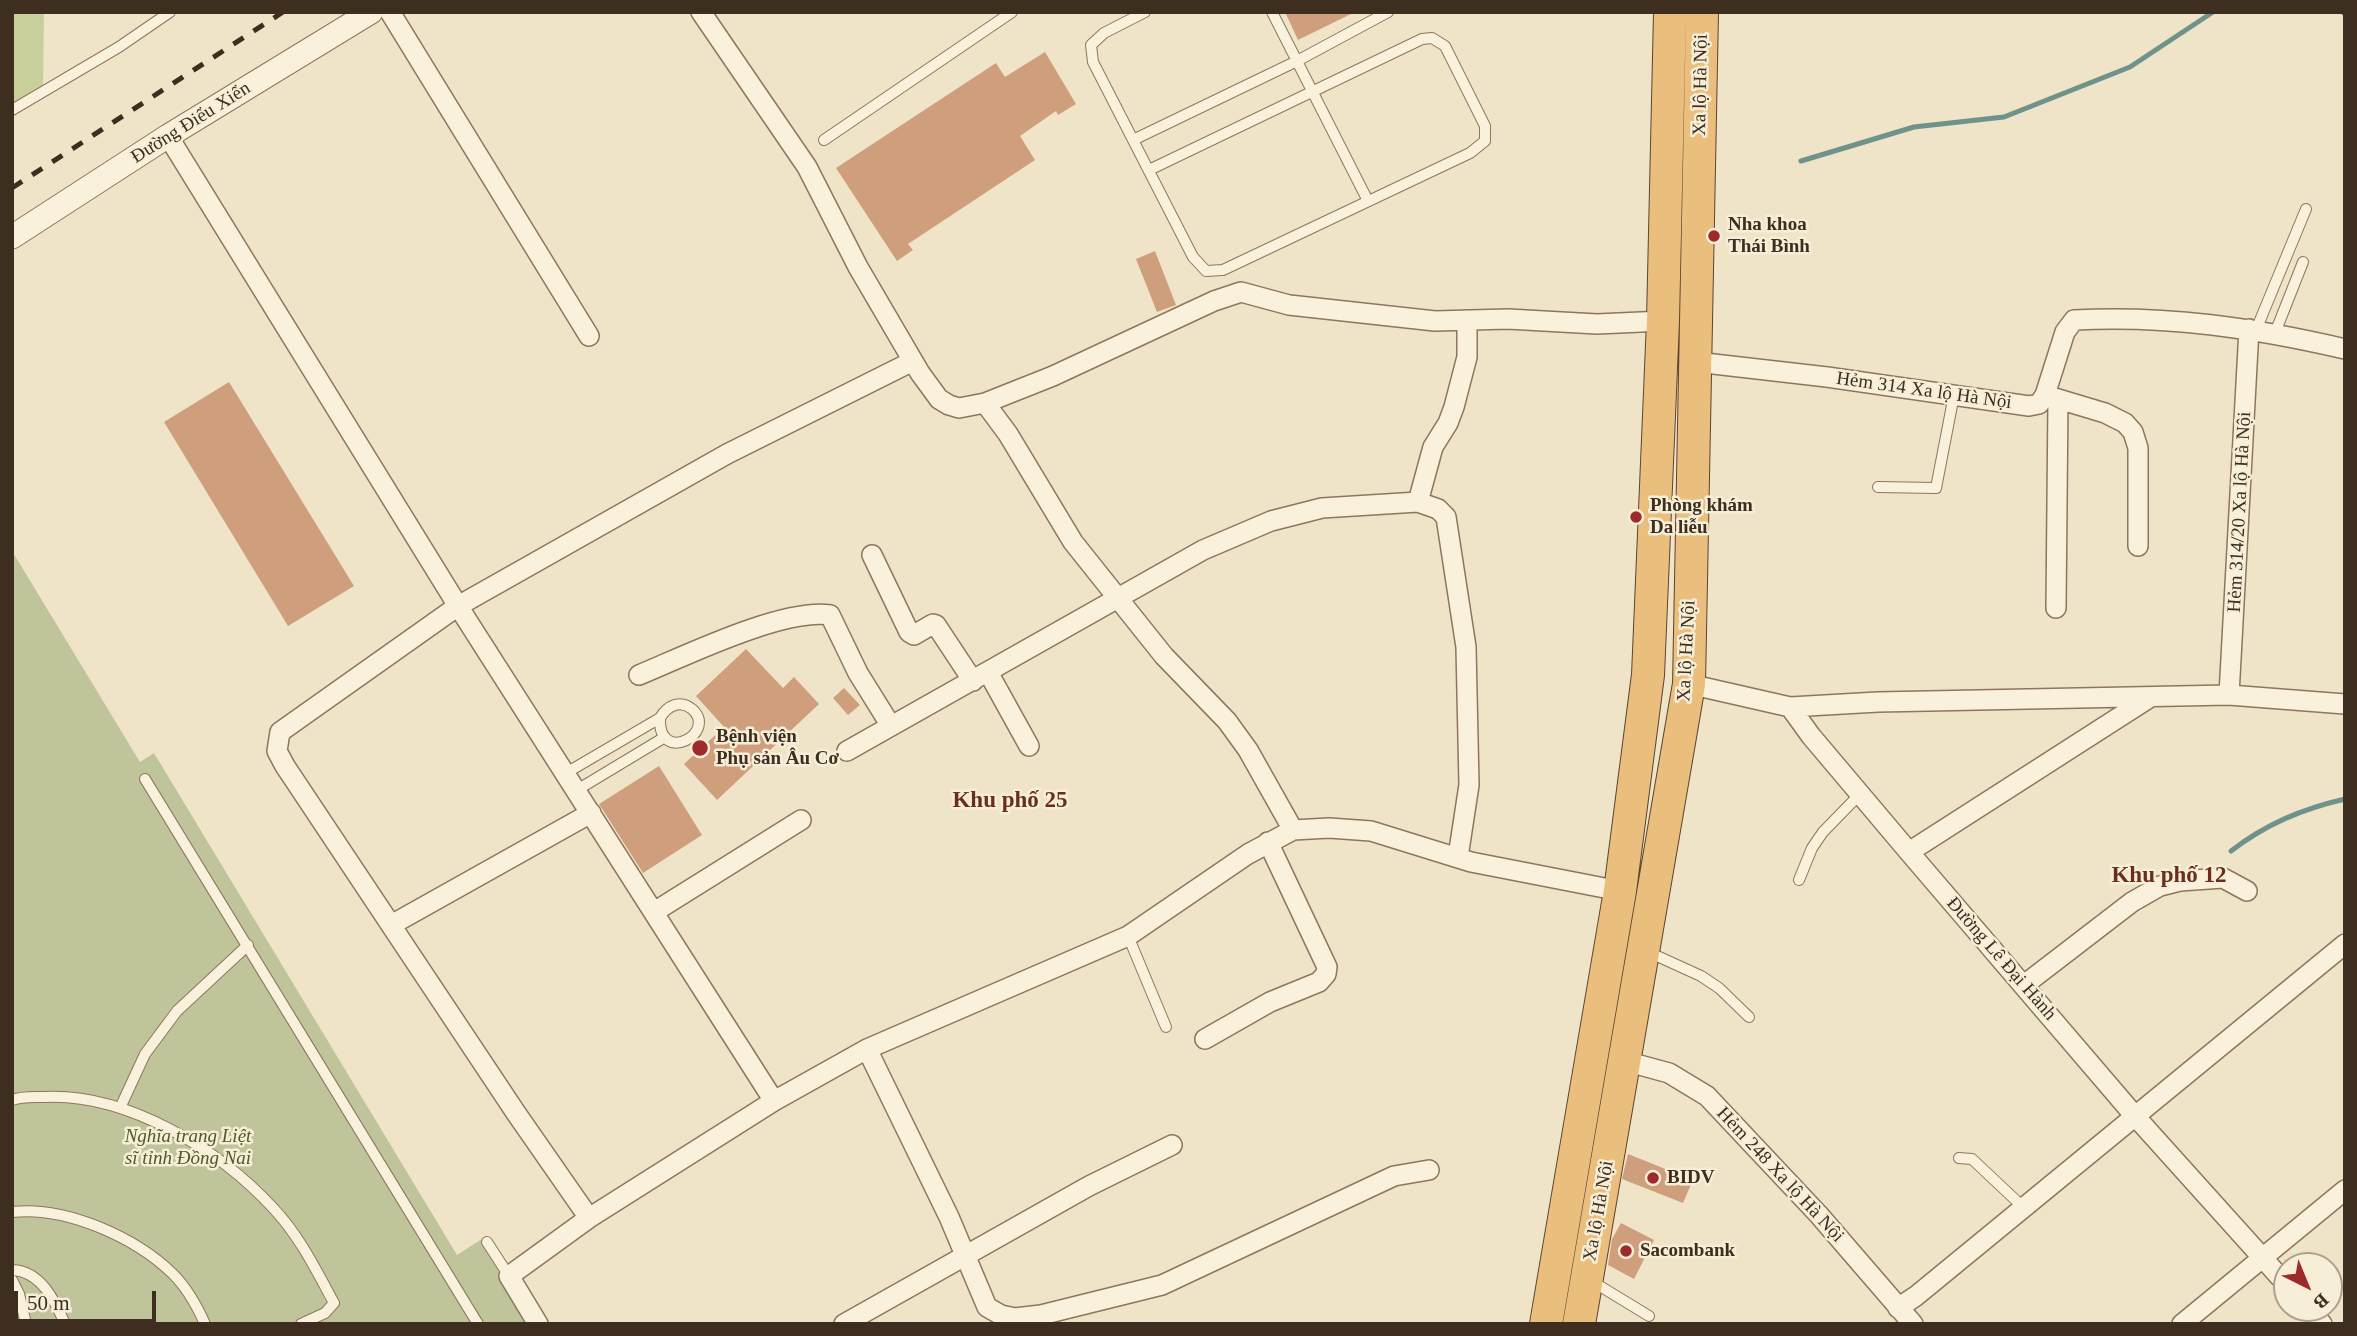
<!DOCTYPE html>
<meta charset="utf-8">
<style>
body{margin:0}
#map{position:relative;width:2357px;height:1336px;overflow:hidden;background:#f0e4c8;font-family:"Times New Roman",serif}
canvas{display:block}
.frame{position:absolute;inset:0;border:14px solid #3d2e20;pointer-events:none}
.north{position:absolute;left:2273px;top:1252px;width:70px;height:70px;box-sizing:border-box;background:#f7eed8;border:2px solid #ada18e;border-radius:50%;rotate:137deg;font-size:19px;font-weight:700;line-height:28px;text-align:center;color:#3d2e20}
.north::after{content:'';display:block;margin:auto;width:24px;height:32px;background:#9e2a2b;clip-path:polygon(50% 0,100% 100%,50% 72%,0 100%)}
.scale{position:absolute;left:14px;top:1291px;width:142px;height:32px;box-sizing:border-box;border:4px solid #3d2e20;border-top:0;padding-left:9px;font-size:21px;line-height:24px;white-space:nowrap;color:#3d2e20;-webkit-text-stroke:5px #f7eed8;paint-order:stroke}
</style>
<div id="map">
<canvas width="2357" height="1336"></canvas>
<div class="frame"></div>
<div class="north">B</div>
<div class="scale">50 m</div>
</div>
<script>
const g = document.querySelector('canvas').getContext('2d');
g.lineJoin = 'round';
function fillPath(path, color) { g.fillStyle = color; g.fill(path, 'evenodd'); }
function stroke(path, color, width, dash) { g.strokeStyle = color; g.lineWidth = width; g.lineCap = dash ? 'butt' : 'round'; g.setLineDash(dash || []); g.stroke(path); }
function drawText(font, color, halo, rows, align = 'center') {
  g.font = font + ' "Times New Roman",serif'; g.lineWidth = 5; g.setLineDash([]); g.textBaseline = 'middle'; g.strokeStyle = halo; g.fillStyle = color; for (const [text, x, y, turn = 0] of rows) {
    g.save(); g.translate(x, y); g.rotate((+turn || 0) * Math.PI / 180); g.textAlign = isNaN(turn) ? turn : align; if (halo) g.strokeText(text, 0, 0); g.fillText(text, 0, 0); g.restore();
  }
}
fillPath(new Path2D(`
 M12,12h32l-1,73 -31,20z`), '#c9cf9b');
fillPath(new Path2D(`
 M12,551l128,211 14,-9 303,502 25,-16 49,85h-519z`), '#bfc49a');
stroke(new Path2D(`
 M2342,12l3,2
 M1801,161l113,-34 90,-10 126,-50 83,-55
 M2231,851c35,-27 71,-42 114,-52`), '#6f938a', 5);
fillPath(new Path2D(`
 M1285,12h70l-57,28z
 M1045,52l31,52 -18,11 -2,-4 -36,25 15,24 -127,84 5,6 -16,11 -61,-93 160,-105 9,14z
 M1155,251l21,54 -19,7 -21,-53z
 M229,382l125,204 -66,40 -124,-204z
 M746,649l37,39 11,-11 25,27 -102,96 -33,-36 40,-37 -28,-31z
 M844,688l16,17 -12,10 -15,-17z
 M659,766l43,69 -59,38 -44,-69z
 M1628,1154l65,26 -10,23 -61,-24z
 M1621,1223l33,17 -20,39 -26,-14 4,-26z`), '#cf9f7d');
const service = new Path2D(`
 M1145,12l-41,21 -13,12 2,17 100,195 13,14 17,-1 247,-117 15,-12v-15l-40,-80 -13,-8 -10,1 -273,131
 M1272,12l96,189
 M12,110l107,-63 51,-35
 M824,140l188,-128
 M1133,140l164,-79 91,-49
 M2256,330l50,-121
 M2275,333l28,-71
 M1878,487l58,1 18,-93
 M566,773l94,-55c7,-12 20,-19 32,-9 27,24 -34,57 -32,9
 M145,779l333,545
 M577,790l88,-53
 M1799,880l13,-32 11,-16 37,-38
 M1128,936l38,91
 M1646,951l55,25 18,12 30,29
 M12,1100c10,-4 22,-3 32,-3 83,-4 175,52 230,112 26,28 42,61 60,94l-9,10 -24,11
 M120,1108l25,-54 32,-43 71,-66
 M1959,1158l13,1 51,48
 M12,1212c54,-6 123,25 161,62 14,14 24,32 32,50
 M487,1242l22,34
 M12,1270c29,1 43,31 53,54
 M12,1280l7,14 7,30
 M1590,1280l59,36`);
const minor = new Path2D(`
 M390,12l199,324
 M701,12l106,155 51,100 62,106 19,26 10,6 10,3 26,-5 23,31 65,108 91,114 63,65 21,29 45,80
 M168,136l290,470 316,495
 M1696,362l131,15 202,29 10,-2 6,-9 20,-63 9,-12c92,-5 181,8 271,29
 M2045,395l60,18 20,10 8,9 5,16v98
 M985,403l68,-27 161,-75 27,-9 48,13 146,16 73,-2 89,5 66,-3
 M1418,502l15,-55 15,-24 6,-16 13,-50v-37
 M872,555l37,77 5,3 19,-11 3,1 37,56
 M2056,608l2,-209
 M988,672l41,74
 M639,675c46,-19 144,-67 191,-60l28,58 33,53
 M1689,684l101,23 21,29 98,116 225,263 153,170
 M2229,695l20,-366
 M1790,707l88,-5 351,-7 116,9
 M847,751l356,-201 68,-29 51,-13 96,-6 20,7 8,8 20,130 3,138 -11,72
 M1909,852l240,-154
 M654,912l147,-92
 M391,925l200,-112
 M2024,985l108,-83 28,-16 20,-5 43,-3 24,13
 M1205,1039l65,-37 49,-20 7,-8 1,-7 -59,-125
 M867,1049l82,168 38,90 14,8 14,3 26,-3 121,-30 232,-109 35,-6
 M1625,1061l44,12 38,23 112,119 94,109
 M589,1218l-73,-105 -231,-347 -8,-15 3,-19 178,-126 269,-152 186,-93
 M1898,1308l18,-12 429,-352
 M2308,1308l14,16
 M538,1324l-29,-48 80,-58 185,-117 93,-52 261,-113 120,-82 45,-24 36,-2 42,3 100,31 149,29
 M844,1324l245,-138 83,-41
 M2182,1324l163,-134`);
const tertiary = new Path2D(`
 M12,237l156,-101 203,-124`);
const trunk = new Path2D(`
 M1546,1324l74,-433 28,-216 15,-354 7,-309
 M1579,1324l110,-640 13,-672`);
stroke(service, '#8d765c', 12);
stroke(minor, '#8d765c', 22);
stroke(tertiary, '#8d765c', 25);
stroke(trunk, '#5b4430', 34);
stroke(service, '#faf1dc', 10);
stroke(minor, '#faf1dc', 19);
stroke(tertiary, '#faf1dc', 23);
stroke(trunk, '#eabe7c', 32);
stroke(new Path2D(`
 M12,188l271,-176`), '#3d2e20', 5, [12, 12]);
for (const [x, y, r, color] of [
 [1714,236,7,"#9e2a2b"],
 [1636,517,7,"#9e2a2b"],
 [700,748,9,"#9e2a2b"],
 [1653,1178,7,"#9e2a2b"],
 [1626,1251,7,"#9e2a2b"]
]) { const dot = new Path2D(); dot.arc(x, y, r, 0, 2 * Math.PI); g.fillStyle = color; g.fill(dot); stroke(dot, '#f7eed8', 2.5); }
drawText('19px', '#3d2e20', '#f7eed8', [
 ["Xa lộ Hà Nội",1701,85,-89],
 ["Đường Điểu Xiển",191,123,-32],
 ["Hẻm 314 Xa lộ Hà Nội",1924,391,8],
 ["Hẻm 314/20 Xa lộ Hà Nội",2240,512,-87],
 ["Xa lộ Hà Nội",1687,651,-87],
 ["Đường Lê Đại Hành",2001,959,49],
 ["Hẻm 248 Xa lộ Hà Nội",1780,1175,47],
 ["Xa lộ Hà Nội",1599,1211,-80]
]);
drawText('bold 19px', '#3d2e20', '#f7eed8', [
 ["Nha khoa",1728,225],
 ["Thái Bình",1728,247],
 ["Phòng khám",1650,506],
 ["Da liễu",1650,528],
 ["Bệnh viện",716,737],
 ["Phụ sản Âu Cơ",716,759],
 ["BIDV",1667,1178],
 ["Sacombank",1640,1251]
], 'left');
drawText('italic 19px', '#4d5a26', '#f7eed8', [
 ["Nghĩa trang Liệt",188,1137],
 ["sĩ tỉnh Đồng Nai",188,1159]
]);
drawText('bold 23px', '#6b2e1e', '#f7eed8', [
 ["Khu phố 25",1010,801],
 ["Khu phố 12",2169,876]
]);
</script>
